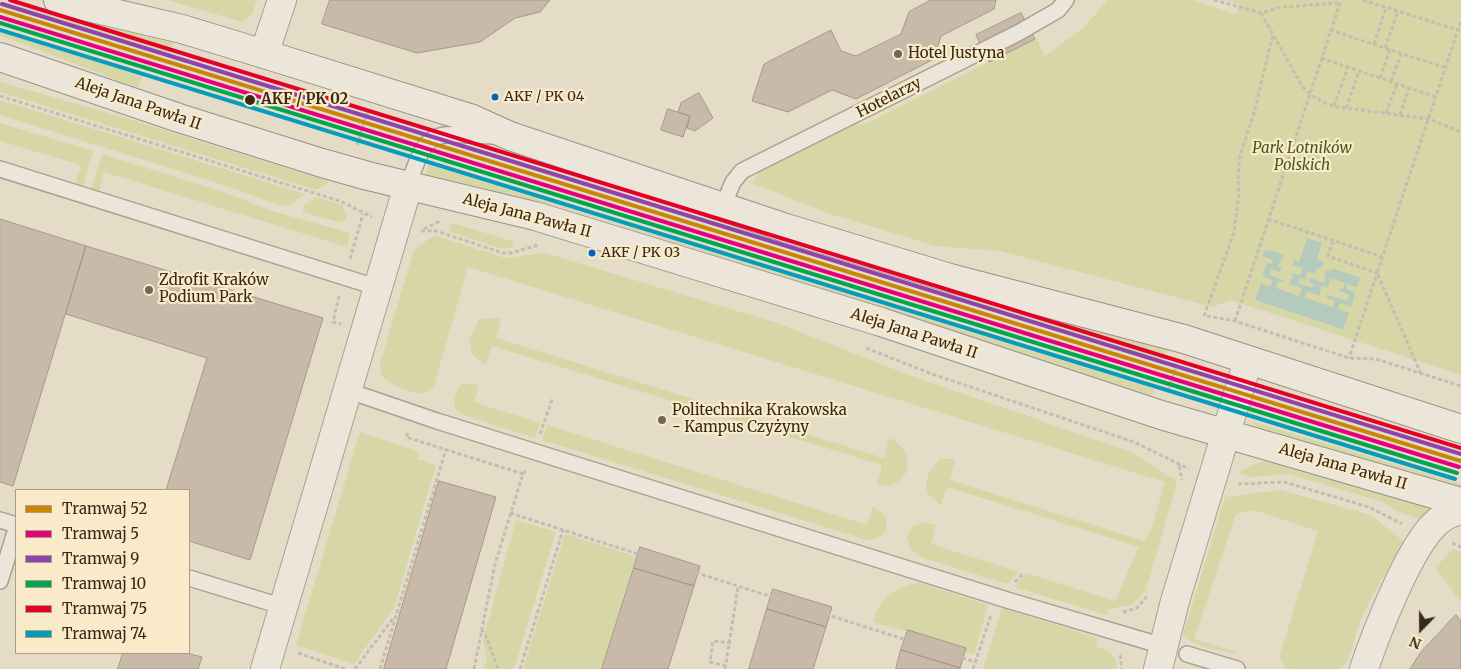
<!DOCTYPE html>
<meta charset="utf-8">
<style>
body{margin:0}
#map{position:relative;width:1461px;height:669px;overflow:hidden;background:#e5dcc7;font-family:Merriweather,serif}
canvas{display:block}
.legend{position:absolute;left:15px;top:489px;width:175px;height:165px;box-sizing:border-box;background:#f9ebca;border:1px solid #ac9d83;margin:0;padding:6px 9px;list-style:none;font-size:15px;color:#382819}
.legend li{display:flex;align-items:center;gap:10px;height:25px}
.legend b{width:25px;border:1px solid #ac9d83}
.north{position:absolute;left:1396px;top:604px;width:50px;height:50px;-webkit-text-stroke:4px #f9ebca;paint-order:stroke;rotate:202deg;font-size:14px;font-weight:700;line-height:20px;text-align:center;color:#382819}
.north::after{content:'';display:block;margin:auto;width:18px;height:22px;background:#382819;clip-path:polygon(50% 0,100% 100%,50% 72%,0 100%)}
</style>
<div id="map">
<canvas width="1461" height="669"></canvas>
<ul class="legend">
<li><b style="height:6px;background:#c78606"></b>Tramwaj 52</li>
<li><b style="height:6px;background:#e5007d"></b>Tramwaj 5</li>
<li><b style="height:6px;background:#8e44ad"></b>Tramwaj 9</li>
<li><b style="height:6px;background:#00a651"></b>Tramwaj 10</li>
<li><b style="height:6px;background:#e4002b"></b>Tramwaj 75</li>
<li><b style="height:6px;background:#069cbc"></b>Tramwaj 74</li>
</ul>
<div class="north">N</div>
</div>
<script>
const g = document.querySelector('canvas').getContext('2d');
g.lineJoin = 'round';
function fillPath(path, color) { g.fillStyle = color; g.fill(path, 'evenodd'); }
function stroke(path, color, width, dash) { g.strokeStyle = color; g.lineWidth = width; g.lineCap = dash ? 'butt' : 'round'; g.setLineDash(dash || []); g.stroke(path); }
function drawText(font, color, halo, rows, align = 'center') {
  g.font = font + ' Merriweather,serif'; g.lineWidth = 4.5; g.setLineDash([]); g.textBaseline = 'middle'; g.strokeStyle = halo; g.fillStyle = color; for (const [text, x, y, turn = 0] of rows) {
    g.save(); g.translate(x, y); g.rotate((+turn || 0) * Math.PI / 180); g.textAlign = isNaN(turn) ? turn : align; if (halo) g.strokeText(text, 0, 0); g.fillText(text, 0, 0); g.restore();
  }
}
fillPath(new Path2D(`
 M167,0h90l-6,16 -9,6z
 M1108,0h85l43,14 3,-10 -12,-4h234v375l-231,-75 -17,7 -213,-56 -64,-5 -109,-33 -75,-30 8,-11 92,-46 13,-2 170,-85 1,-1 9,18 38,-28z
 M0,1l173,41 -4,12z
 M0,32l142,44 -4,12 -138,-53z
 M0,82l119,34 209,65 -1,3 -11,6 -316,-98z
 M0,100l305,94 -14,11 -8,1 -62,-22 -221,-69z
 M0,123l93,28 -10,35 -8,-3 6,-18 -81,-24z
 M458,142l478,148 231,59 -5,13 -708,-219z
 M102,154l121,38 49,19 78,22 -3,14 -243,-75 -5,19 -8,-2z
 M429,165l725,224 -2,8 -249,-83 -345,-108 -133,-32z
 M316,197l26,8 4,10v5l-7,2 -36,-10v-6z
 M452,223l60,18 2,6 -11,2 -50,-16 -4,-3z
 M434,235l71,23 40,-5 232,70 132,52 222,77 45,28 1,3 -32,109 -13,13 -23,4 -2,6 -93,-28 12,-14 89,28 24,-54 -192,-60 -6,18 -13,-11c-5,-14 2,-25 12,-35h15l-5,21 194,61 7,-11 14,-48 -697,-215 -35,122c-12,10 -41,-2 -51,-13l-2,-13 34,-113z
 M493,318l8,1 -5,19 388,120 5,-20c31,13 21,54 -12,47l5,-20 -390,-119 -7,19 -13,-11 -3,-16 10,-18z
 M463,383l16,2 -5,17 66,21 -5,15 -75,-24c-10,-9 -6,-23 3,-31z
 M1265,393l196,58v4l-196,-61z
 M1251,421l210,63v3l-203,-58z
 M547,425l320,100 6,-19 13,11v13c-5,8 -13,11 -22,9l-322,-99z
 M360,432l59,20 -2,7 19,6 -42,143 -40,56 -58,-19z
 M1267,461l161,46 2,4 -7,9 -25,-8 -17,-11 -93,-27 -37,3 -13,-4 15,-9z
 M1280,490l91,25 37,30c-21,26 -39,51 -50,83 -5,13 -6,34 -19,41h-49l-5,-1 -6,-10 39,-127 -65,-21 -17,4 -42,125 45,14c-13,0 -49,-7 -56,-18l42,-138z
 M516,520l40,12 -42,137h-30l3,-11 -4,-18z
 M925,522l11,3 -5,19 88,28 -12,12 -87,-27 -9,-7 -4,-13 5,-10z
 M565,534l72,23 -35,112h-79z
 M1453,549l8,3v50l-26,-34z
 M919,583l69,22 -14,50 -9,-3 1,-4 -93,-26c7,-24 21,-35 46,-39z
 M1002,608l95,30 -1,8c11,5 21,8 21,23h-134z`), '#d6d6a7');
fillPath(new Path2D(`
 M1307,238l15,5 -5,16 7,3 -2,5 -6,2 -1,5 -7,-3 -3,9 -5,-2 -2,5 14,5 2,-4 -5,-2 1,-4 14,5 2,-6 4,2 -2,9 -7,-2 -1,10 -13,-5 -2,7 28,9 2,-6 -9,-3 1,-3 20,6 2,-7 -10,-3v-3l4,1 2,-6 -21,-7 2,-6 5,1 1,-3 28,10 -3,9 -9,-3 -2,5 9,4 -4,14 -11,-4 -2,6 11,4 -6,16 -88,-29 6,-17 9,4 3,-6 -11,-5 5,-13 5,1 1,-4 -10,-4 2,-7 19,6 -6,11 4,2 -2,4 -9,-3 -2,6 14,5 -1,2 -4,-1 -2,7 23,8 3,-8 -13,-4 5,-8 -3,-1 1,-2 8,2 3,-7 -10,-3 1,-5 5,2z`), '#b4cabc');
const building = new Path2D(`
 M330,0h220l-10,12 -25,6 -35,24 -63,11 -95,-29z
 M931,0h65l-2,9 -53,27 -7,23 -78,40 -24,-9 -44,22 -36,-11 12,-37 67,-34 10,21 15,5 45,-22 8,-22z
 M1021,13l14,26 -46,23 -13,-27z
 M699,93l14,25 -18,13 -8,-3 3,-12 -12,-4 3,-9z
 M668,109l22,7 -7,21 -22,-7z
 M0,219l86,27 -73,240 -13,-4z
 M86,246l237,72 -73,242 -61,-19v-51h-23l41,-132 -141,-44z
 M439,481l57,16 -50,172h-62z
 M640,547l60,19 -6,20 -60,-18z
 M634,568l60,18 -26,83h-66z
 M773,589l59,18 -6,20 -59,-18z
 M767,609l59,18 -13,42h-64z
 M1456,615l5,6v48h-51l11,-17z
 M908,630l58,18 -6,20 -59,-18z
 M901,650l59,18v1h-64z
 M123,653h63l16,4 -4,12h-80z`);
fillPath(building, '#c9b9a8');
stroke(building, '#a59787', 1);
const lane = new Path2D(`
 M0,169l379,119
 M408,186c21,-63 26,-51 88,-50
 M723,206l10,-24 9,-11 276,-138 40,-23 8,-10
 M349,391l88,30 570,179 156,46
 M0,520l16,5
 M189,578l95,29
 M0,581l16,-52
 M1187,654l50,15`);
const street = new Path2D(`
 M264,54l18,-54
 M265,669l143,-483
 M1158,669l17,-68 73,-240
 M1364,669c12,-36 43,-115 68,-142 8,-9 17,-14 29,-17`);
const secondary = new Path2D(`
 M58,0l124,29 82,25 206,64 40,18 276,92 164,50 234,61 277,90
 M0,57l179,61 143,45 46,13 167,40 346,106 280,93 300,87`);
stroke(lane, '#a9a091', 18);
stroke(street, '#a9a091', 30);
stroke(secondary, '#999081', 30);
stroke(new Path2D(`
 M1214,0l47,13 20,-6 58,-4
 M1363,0l95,30 -81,243 44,101
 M1261,13l41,73c9,10 22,19 36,21l91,12 32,13
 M1461,22l-3,8 3,1
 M1330,30l116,38
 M1374,44l12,-37
 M1385,48l13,-37
 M1321,58l115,39
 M1380,78l10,-29
 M1391,81l10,-27
 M0,96l340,105 32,16
 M1334,106l14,-39
 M1346,108l13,-37
 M1386,113l11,-29
 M1400,115l9,-27
 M357,145l10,-32
 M1268,219l115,38
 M424,229l16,-8
 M421,231h15l67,22h8l27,-8
 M1333,241l-5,15 49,17 -28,85
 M350,259l13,-45
 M339,296l-6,26 8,2
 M1204,316l30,-84 5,-39 -1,-17 2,-20 14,-43 19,-79
 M1207,316l28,5 114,37 27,1 85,27
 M1235,321l106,-321
 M866,348l66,26 202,68 55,27
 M1168,391l9,-27
 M408,433l-2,4 117,37
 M540,434l13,-37
 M1179,466l3,14
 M1238,484l46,-2 85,25 33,17
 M510,513l465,149
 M1452,543l9,4
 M1015,582l8,-9
 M1123,612l14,-4 11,-13
 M481,629l5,7 12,33
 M298,653l47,16
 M1120,655l2,14
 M726,666l-16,-4 3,-21 18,2
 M355,669l39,-52
 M380,669l66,-220
 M474,669l21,-105 28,-90 4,-5
 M520,669l43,-139
 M725,669l13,-82
 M973,669l18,-54`), '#c4bdb1', 3, [4, 2.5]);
stroke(lane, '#ece6da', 15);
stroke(street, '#ece6da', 28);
stroke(secondary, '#ece6da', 28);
stroke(new Path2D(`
 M0,10l1461,451`), '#c78606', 4);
stroke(new Path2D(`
 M0,17l1459,450`), '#e5007d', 4);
stroke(new Path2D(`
 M2,4l1459,450`), '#8e44ad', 4);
stroke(new Path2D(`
 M0,23l1457,450`), '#00a651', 4);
stroke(new Path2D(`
 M10,0l1451,448`), '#e4002b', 4);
stroke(new Path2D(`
 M0,30l1455,449`), '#069cbc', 4);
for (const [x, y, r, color] of [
 [898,54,5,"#756756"],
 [495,97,4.5,"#0065bd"],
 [250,100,6,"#382819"],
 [592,253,4.5,"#0065bd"],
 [149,290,5,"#756756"],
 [662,420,5,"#756756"]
]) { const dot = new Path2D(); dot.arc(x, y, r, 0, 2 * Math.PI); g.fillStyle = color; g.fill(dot); stroke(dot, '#f9ebca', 2); }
drawText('14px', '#382819', '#f9ebca', [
 ["AKF / PK 04",504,97],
 ["AKF / PK 03",601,253]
], 'left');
drawText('15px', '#382819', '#f9ebca', [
 ["Hotel Justyna",908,54],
 ["Zdrofit Kraków",159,281],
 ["Podium Park",159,298],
 ["Politechnika Krakowska",672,411],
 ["- Kampus Czyżyny",672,428]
], 'left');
drawText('15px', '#382819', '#f9ebca', [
 ["Hotelarzy",889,98,-27],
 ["Aleja Jana Pawła II",138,104,19],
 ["Aleja Jana Pawła II",527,216,15],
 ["Aleja Jana Pawła II",914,334,18],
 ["Aleja Jana Pawła II",1343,467,16]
]);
drawText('bold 15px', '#382819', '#f9ebca', [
 ["AKF / PK 02",261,100]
], 'left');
drawText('italic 15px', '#48561e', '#f9ebca', [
 ["Park Lotników",1302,149],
 ["Polskich",1302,166]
]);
</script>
